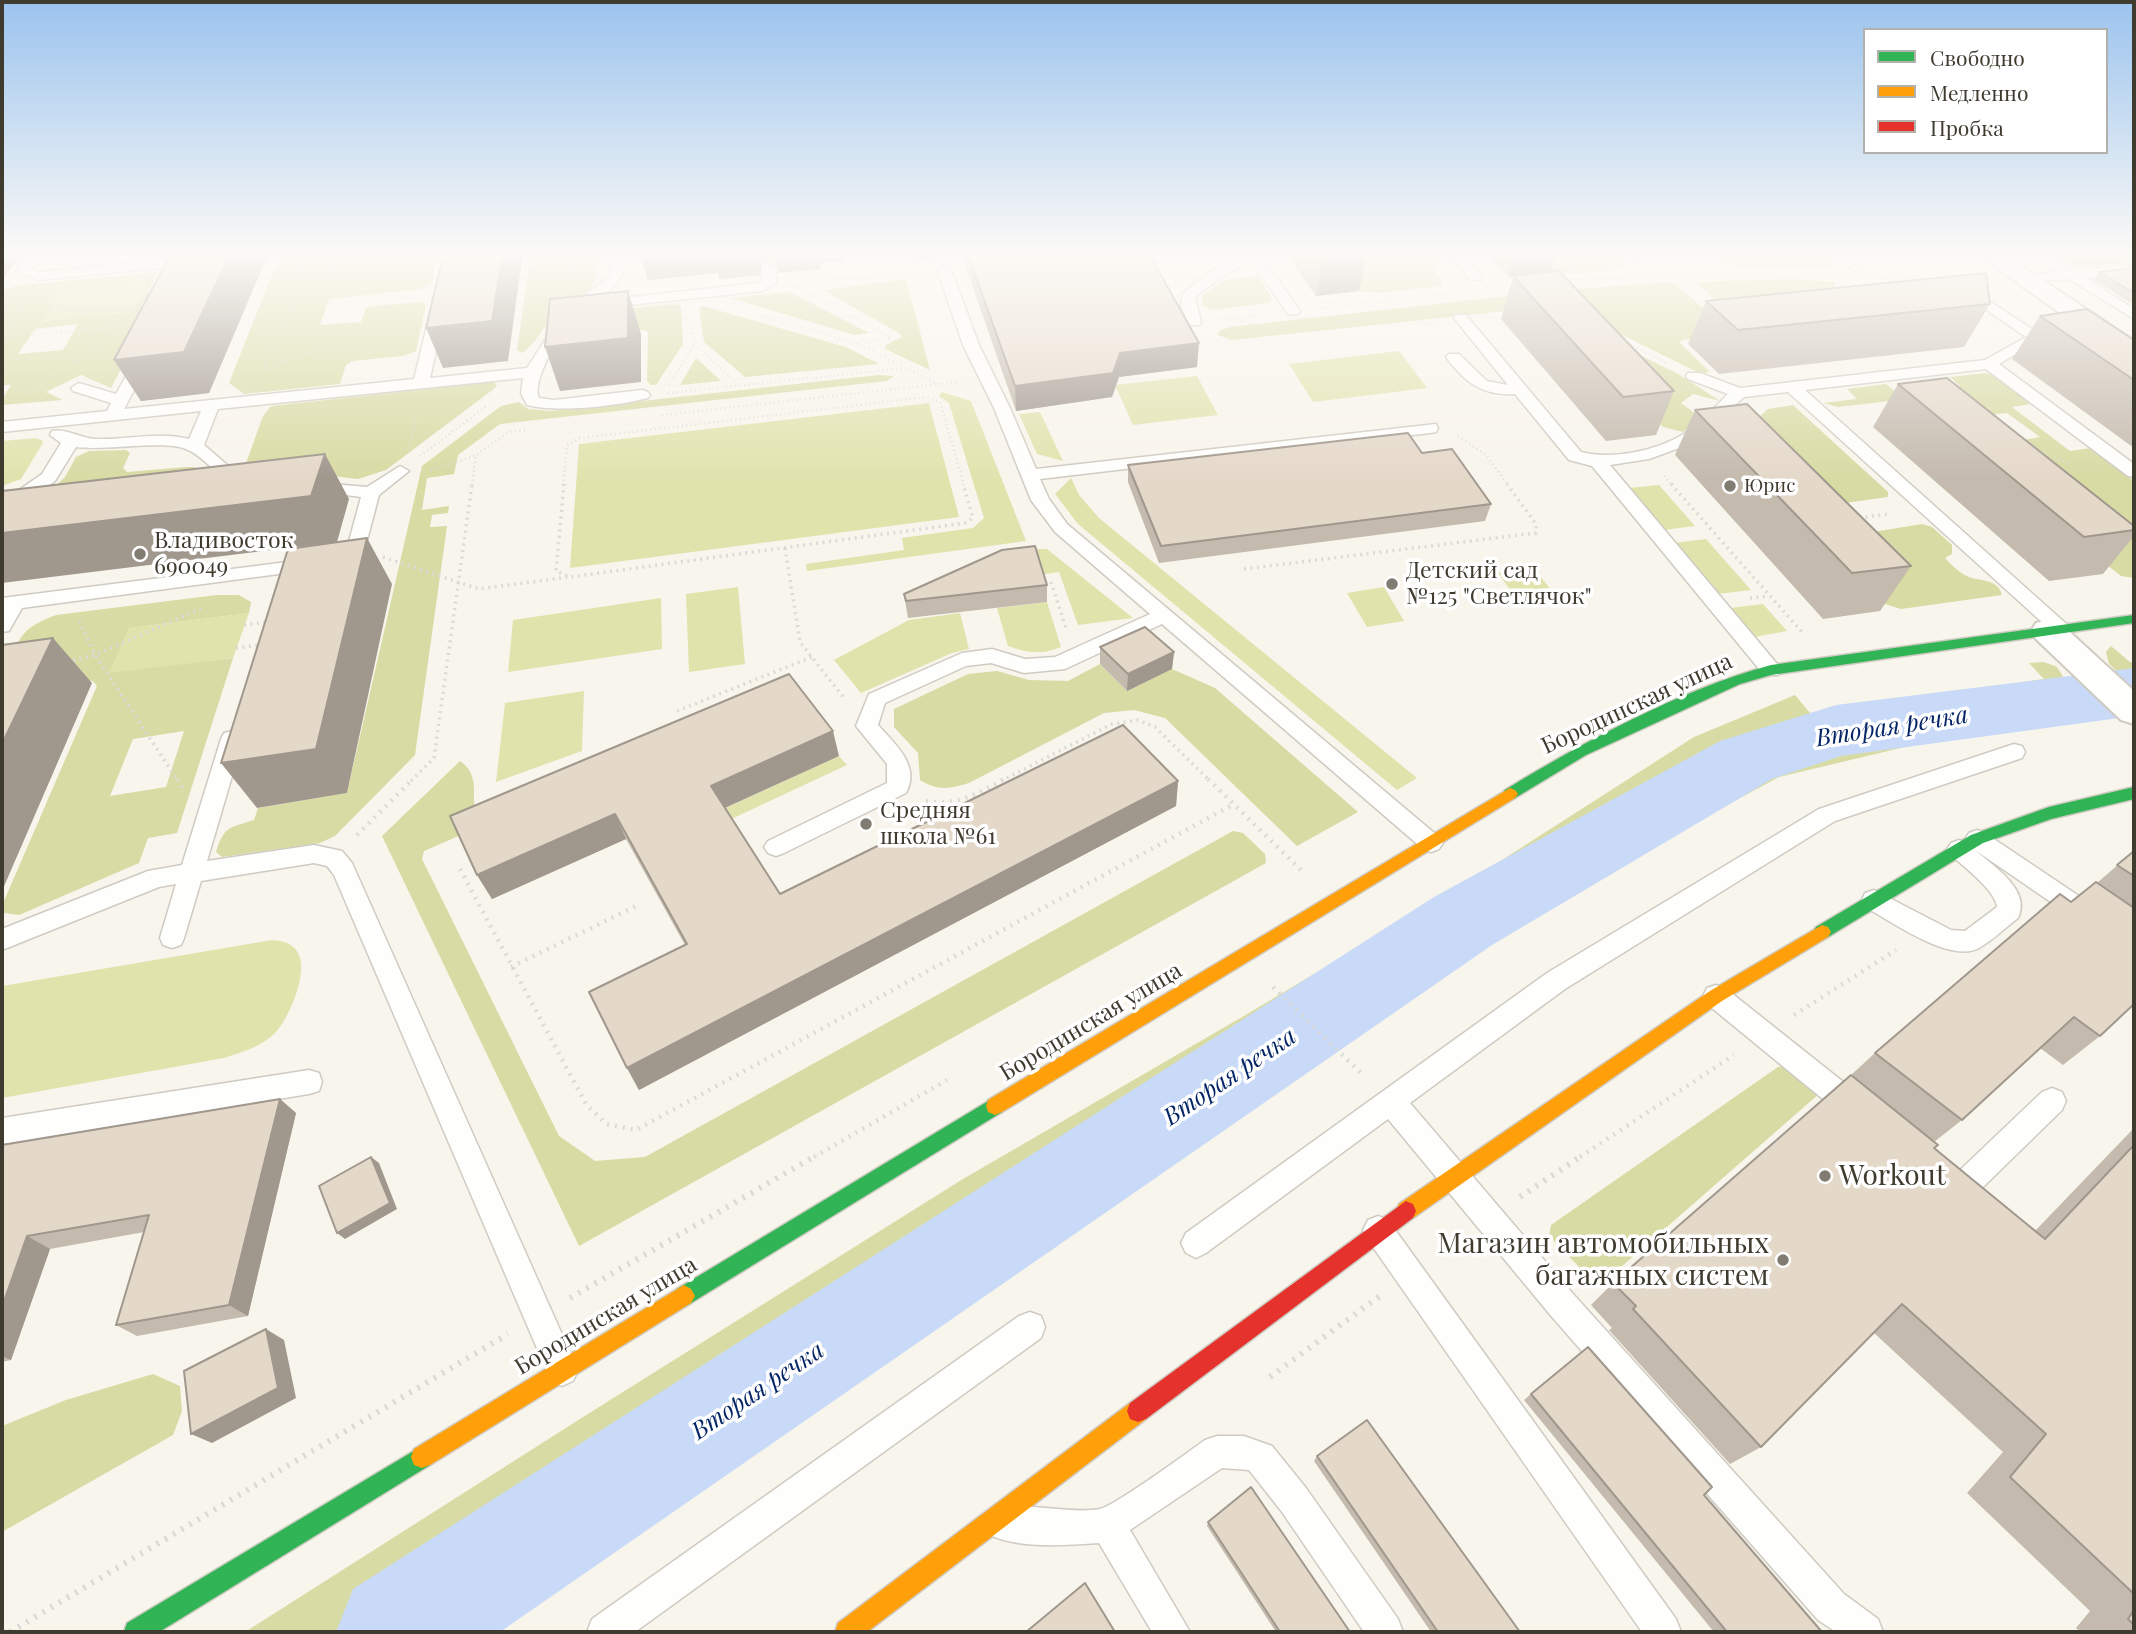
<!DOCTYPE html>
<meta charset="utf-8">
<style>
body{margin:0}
#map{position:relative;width:2136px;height:1634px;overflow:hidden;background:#f8f5ec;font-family:"Playfair Display",serif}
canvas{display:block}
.frame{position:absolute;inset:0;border:4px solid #3f3b2f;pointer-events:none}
.legend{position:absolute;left:1863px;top:28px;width:245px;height:126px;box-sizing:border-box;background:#fff;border:2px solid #b2b1ac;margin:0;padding:9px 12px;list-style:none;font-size:21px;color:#3f3b2f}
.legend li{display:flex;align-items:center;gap:14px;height:35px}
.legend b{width:35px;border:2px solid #b2b1ac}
</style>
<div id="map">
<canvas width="2136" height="1634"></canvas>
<div class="frame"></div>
<ul class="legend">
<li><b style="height:9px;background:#30b455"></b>Свободно</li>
<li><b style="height:9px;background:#ff9f0a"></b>Медленно</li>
<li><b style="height:9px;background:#e5322d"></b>Пробка</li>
</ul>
</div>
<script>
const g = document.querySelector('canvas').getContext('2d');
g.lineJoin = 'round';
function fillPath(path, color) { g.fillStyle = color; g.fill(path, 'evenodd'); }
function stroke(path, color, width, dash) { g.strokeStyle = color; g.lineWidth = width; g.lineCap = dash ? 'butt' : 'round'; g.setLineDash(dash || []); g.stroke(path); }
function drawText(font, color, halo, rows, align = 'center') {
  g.font = font + ' "Playfair Display",serif'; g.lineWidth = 7; g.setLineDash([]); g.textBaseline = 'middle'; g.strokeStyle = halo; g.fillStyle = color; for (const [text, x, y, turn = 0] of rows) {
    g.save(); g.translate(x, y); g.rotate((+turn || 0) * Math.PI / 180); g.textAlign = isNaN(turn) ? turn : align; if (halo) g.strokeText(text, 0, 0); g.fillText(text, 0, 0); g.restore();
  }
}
fillPath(new Path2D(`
 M149,283l-17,29 -90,9 20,-30z
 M1399,351l28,37 -114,14 -24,-38z
 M1197,376l21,39 -85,10 -18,-40z
 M942,392l29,9 55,140 -219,30 -1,-7 98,-14 -2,-12 71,-10 11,-10 -35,-115 -10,-7z
 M929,403l30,114 -389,51 9,-124z
 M1040,412l23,49 -26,-7 -18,-40z
 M35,438l7,2 1,3 -22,36 -19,7v-45z
 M1071,478l8,17 20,23 318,260 -20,12 -319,-266 -23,-30z
 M1659,485l36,41 -31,4 -35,-42z
 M1706,539l45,51 -33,4 -44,-51z
 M1031,549h16l86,69 -55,7 -19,-53 -20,3z
 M1533,567l25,32 -37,6 -23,-32z
 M738,587l7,77 -56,8 -3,-78z
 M1384,587l20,34 -37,6 -20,-34z
 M661,598l1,51 -154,23 5,-52z
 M1047,602l14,45c-18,8 -35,6 -53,-1l-11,-38z
 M1763,604l24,27 -33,6 -24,-29z
 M249,613l-16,45 -125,16 21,-46z
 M960,613l9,36 -17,4 -91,40 -27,-33 75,-40z
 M584,691l-2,60 -86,31 9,-79z
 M839,756l8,9 -120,56 -8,-10z
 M272,940c11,1 22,3 27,15 9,19 -11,67 -26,80 -15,13 -31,17 -49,23l-222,40v-112z`), '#e1e3ad');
fillPath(new Path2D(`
 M404,252h33l-5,31 -10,6 -91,10 -3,2 -8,24 41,-3 5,-14 6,-2 50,-4 4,3 -10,46 -13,5 -50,5 -7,4 -6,19 -96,10 -15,-11 48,-121 8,-4 45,-5 -2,6z
 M531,252h66c0,10 1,24 -4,32 -7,12 -25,17 -35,27 -14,12 -20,32 -36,42l-5,-3z
 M1328,252h93l5,6 12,-1 5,4 -7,11 6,11 -2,3 -60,7 -21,-2z
 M1529,252h82l14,12 1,5 -49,5 -27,-2z
 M1709,252h109l17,13 -8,4 -88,-2 -11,-3z
 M159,272l-11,19 14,1 -51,96 -30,-13 -35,17 17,8 -61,5v-5l9,-15h-9v-95l18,-5zM147,283l-15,29 -89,9 18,-30zM78,324l-15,26 -45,4 17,-25z
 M1258,276l14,22 -3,5 -57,7 -10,-5v-9l21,-16z
 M906,279l24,91 -45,-21 1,-4 16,-8 -3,-4 -76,-43z
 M1789,279l47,3 -20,42 -68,4 -53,-46z
 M1672,282l59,49v3l-49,6 -2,3 29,28 -3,2 -9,-1 -129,-64 -22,-17z
 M786,292l8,2 75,39 -14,2 -125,-37z
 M1508,296l28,12 -304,32 -14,-5 1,-4 11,-4z
 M676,304l5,2 2,38 -27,41h-5l-4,-4 1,-49 -3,-2 -74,9 20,-27z
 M703,306l143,41 33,17 -134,13 -41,-35 -5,-34z
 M1574,322l106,53 40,26 -27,-7 -12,9 11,8 6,10 -15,11 -20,-5 -95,-102z
 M696,358l23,21 1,2 -40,4z
 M1985,373l8,2 38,29 -19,3 58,44 20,-3 44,33v97l-13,-2 -9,-7 -186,-153 -35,-15 -53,6 -15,-4 34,-4 -10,-10 39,-5 12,10 62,-8 -10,-9zM2007,413l33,24 -47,8 -33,-27z
 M878,375l16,1 -7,5 -387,43 -42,31 -4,19 -27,4 -5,32 27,-4 -1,7 -16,2 -2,12 17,-1 -32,229 -80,81 -15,7 -98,14 -6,-5c8,-26 13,-24 38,-32l4,-12 89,-15 75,-327 79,-60 18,-4 9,7 23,2z
 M491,382l6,2 -2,4 -109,82 -28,9 -113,-13 18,-50 8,-10z
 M1793,405l95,87v5l-43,6 28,29 49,-8 10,3 20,18v9l-7,4c5,5 11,12 18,16 13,9 34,2 39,21l-101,14 -16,-5 -169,-169 33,-9 19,-17z
 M126,450l4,3 -7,15 4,4 59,-5h9l4,4 -151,22 17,-16 11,-20 13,-6z
 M217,595h22l12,7 -2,11 -120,15 -20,45 124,-15 -56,175 -29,5 -9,25 -120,52 -15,-2v-12l93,-215 -4,-5 -89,-8c16,-34 14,-44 52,-58zM184,731l-18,56 -56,9 23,-57z
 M2111,646l19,16h4v26l-25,-24 -3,-12z
 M2044,662l13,5 24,38 -302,72 -287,155 -184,140 -38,17 -221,163 -43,16 -520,364h-241l346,-220 372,-233 286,-166 228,-137 217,-139 101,-42 15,18 234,-34 -15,-16z
 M1100,664l27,27 45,-22 43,19 143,124 -61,34 -132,-128 -31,-8 -30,3 -135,70c-20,6 -31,8 -49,-3l-2,-27 -24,-26v-18l74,-35 29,-3 32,9 39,1z
 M756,707l-332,144 -2,8 137,277 36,25 50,-4 588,-326 10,2 22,21 1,9 -687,383 -197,-410 78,-75c16,11 14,25 14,43l7,5z
 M1787,1065l33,28 -216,189 -15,-5 -40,-41 2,-11 227,-158z
 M153,1374l27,12 2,25 -9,24 -171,97v-106l64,-26z`), '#d8dba3');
fillPath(new Path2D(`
 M2134,668v48l-293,40 -69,23 -280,166 -992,687h-164l17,-43 1081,-692 286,-156 116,-36z`), '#c8daf8');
const lane = new Path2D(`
 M31,252h14l-13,17 7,3 154,-15 7,4 -7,4 -155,15 -21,-9z
 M445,252h14l-29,126 97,-10 38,-59 42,-30 3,-5 1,-22h14c-1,30 -7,32 -30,49l164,-18 3,-2v-13l7,-4 7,4v15l-13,8 -163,17 -5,-1v-6c-6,4 -13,8 -18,13 -14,14 -46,66 -38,84l15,2 88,-10 6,2 2,3 -2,3c-31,8 -90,15 -121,7l-6,-12 2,-15 -305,31 -14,36 29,25 19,4 3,4 -3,4c-31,8 -42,-24 -66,-33 -23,-9 -80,2 -110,-2l-21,34 -47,33 -6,1v-13l40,-28 19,-31 -11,-8 2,-4c13,-3 29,7 43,8 31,1 64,-8 94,0l12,-28 -199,21v-10l105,-11 4,-8 -38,-12 -2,-3 8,-5 37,11 23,-41h10l3,3 -28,53 290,-30z
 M1245,252h14l41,59 -2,3h-10l-37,-53 -30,16 -26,20 6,25 -2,3h-10l-8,-19 2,-13 28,-22z
 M1445,252h14l22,22v6h-10z
 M1622,252h15l7,7 -7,4z
 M1829,252h15l18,15 -7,4z
 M2029,252h16l29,18 60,-5v8l-48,5 48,31v10l-65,-40 -47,3v-6l35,-4z
 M944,265l7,4 28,76 31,63 26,61 400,-45 2,4 -2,4 -6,1 -390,46 9,20 18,25 372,313 4,6 -4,6 -8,3 -8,-3 -261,-225 -97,45 -41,4 -33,-10 -25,3 -81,37 -7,22c17,19 43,41 28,68l-122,60 -8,3 -8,-3 -4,-6 4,-6 119,-58v-19l-31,-38 13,-32 93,-41 30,-4 33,10 30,-2 95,-43 -95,-82 -24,-32 -37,-92 -31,-63 -26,-76z
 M1977,293l67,44 -45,27 135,100v13l-6,-1 -142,-107 -181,21 267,239 -3,5h-14l-267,-242 -44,5 -51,46 -44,16 -39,6 168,200 3,5 -3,5h-14l-172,-209 -23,-6 -54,-66c-32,2 -50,-11 -69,-37l3,-3h10l28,27 21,4 -54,-67 2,-3h10l115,137c31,8 74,-1 101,-17 18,-11 32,-27 46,-41l-40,-15 -2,-3 2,-3h12l40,15 245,-28 41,-23 -54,-37 -2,-3 2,-3z
 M400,466l9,5 -30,24 -14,53 -26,18 -317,42 -13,23 -7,1v-34l325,-41 21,-12 13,-48 -52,-7 -3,-4 3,-4 58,5z
 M232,731l8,2 3,6 -36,122 107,-16 28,6 10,12 221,496 5,11 -5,11 -11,5 -11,-5 -217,-506 -7,-9 -13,-3 -113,18 -17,57 -3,7 -9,3 -9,-3 -3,-7 16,-54 -17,3 -157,63v-21l146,-58 34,-6 39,-126 3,-6z
 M2014,744l8,2 3,6 -3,6 -187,63 -270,168 -155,114 164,192 270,299 34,25 5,13h-47l-18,-12 -266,-303 -164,-198 -182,134 -10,5 -10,-5 -5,-10 5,-10 361,-260 272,-164z
 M1977,830l8,3 149,100v23l-9,-3 -150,-103c18,16 57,40 43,68 -13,10 -25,22 -39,30 -29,16 -88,-27 -114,-41l-3,-7 3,-7 9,-3 77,40 14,1 32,-24c-1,-16 -34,-41 -46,-52l-4,-6 4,-6 8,-3 8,3 -2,-4 4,-6z
 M1716,985l9,3 141,112 4,9 -4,9 -10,4 -10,-4 -139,-114 -4,-8 4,-8z
 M309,1070l10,3 3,9 -3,9 -10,3 -307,50v-26z
 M2052,1088l10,4 4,9 -4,9 -82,80 -19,8 -29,-10 -4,-10 4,-10 10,-4 18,6 82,-78z
 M1378,1216l10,4 288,399 5,13h-39l-274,-392 -5,-10 5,-10z
 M1030,1312l11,4 4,11 -4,11 -406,294h-48l5,-13 427,-303z
 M1217,1436h27l28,10 34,42 92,131 5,13h-39l-82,-120 -33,-42 -27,-2 -92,62 60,102h-38l-53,-89c-33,2 -75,6 -107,-7l-5,-12 5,-12c30,-13 74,3 108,-3 16,-4 87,-56 105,-69z`);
const street = new Path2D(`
 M1974,252h27l133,89v20l-9,-2z
 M2048,620l12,3 74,68v33l-13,-4 -85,-81 -5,-8 5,-8z`);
const fast = new Path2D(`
 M2134,615v8l-363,52 -31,9 -154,71 -71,43 -5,2 -8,-6 3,-4c80,-49 175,-100 266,-125z
 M2134,787v12l-83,20 -68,24 -155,94 -6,2 -6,-2 -3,-5 3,-5 155,-92 78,-28z
 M995,1097l7,3 2,6 -2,6 -311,191 -7,4 -7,-4 -4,-7 4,-7z
 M422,1446l8,3 3,8 -3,8 -271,167h-35l3,-9z`);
const slow = new Path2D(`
 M1510,788l5,2 3,4 -3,4 -513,314 -7,3 -7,-3 -2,-6 2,-6z
 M1822,925l6,2 3,5 -3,5 -106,64 -309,217 -7,3 -7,-3 -3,-7 3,-7 311,-213z
 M684,1285l7,4 4,7 -4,7 -261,162 -8,3 -8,-3 -3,-8 3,-8z
 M1138,1400l8,3 3,8 -3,8 -279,213h-32l3,-9 292,-220z`);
const jam = new Path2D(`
 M1406,1201l7,3 3,7 -3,7 -267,201 -8,3 -8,-3 -3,-8 3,-8z`);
stroke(lane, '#cfcbc2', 3);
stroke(street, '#cfcbc2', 4);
stroke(fast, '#cfcbc2', 3);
stroke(slow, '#cfcbc2', 3);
stroke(jam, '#cfcbc2', 3);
stroke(new Path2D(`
 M313,252l56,49 44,-4
 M1174,252l9,15
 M1568,252l6,12 1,18
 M1734,252l28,22
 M1574,263l6,-11
 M1751,266l14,-14
 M1660,268l18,8 32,27
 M575,275l3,-23
 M1657,276l166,-1
 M1877,276l65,2
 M1881,279l22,4
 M1566,282l54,-3
 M799,284l120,-12
 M794,285l97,53 -34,5
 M400,297l14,-17
 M1231,297l22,6
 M1387,300l48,-25
 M50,303l76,22
 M1321,303l19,1
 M1322,308l127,-13
 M761,316l95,27 48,24
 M1221,319l40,-4
 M1232,319l39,9
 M1318,323l72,-7 18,1 28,11
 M2,338l123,-12
 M2,338l23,-40
 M1625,342l42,21
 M694,344l45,41
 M74,362l55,-36
 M271,370c47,-27 76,-26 128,-18
 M263,372l47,-120
 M669,385l25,-41 -2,-24
 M668,393l237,-25 34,16 19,-2
 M21,396l31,-20
 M662,415l277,-31
 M1458,436l28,19 22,30
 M409,448l8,-36
 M2038,451l31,12
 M420,456l68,-51
 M431,471l45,-16
 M1664,476l8,9
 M472,485l4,-30 33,-23 16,-2
 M563,485l4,-40 13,-7 346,-41 14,5 24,83`), '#dadad7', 2.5, [1, 3.5]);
stroke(new Path2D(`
 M564,484l-8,87 14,6 395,-54 8,-5 -10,-34
 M1671,484l131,148
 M1859,518l30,-4
 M785,548l15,94 44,56
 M383,557l96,32 89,-12
 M1244,569l292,-36v-9l-29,-40
 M1051,582l15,46
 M1750,598l19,-2
 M79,621l16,34 83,126
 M244,625l23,-3
 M236,648l24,-3
 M67,662l28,-7 107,-47
 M677,711l135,-54
 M411,781l23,-23 38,-274
 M1001,781l111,-57 26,-4 17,7 55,54`), '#dadad7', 3.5, [2, 4.5]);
stroke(new Path2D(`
 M177,779l6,10
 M1208,779l97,95
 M926,801c32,5 51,-7 78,-22
 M357,835l56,-56
 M460,869l126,235 20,20 30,6 598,-326
 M511,967l125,-61
 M1273,987l91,89
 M1794,1015l102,-65
 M814,1157l133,-77
 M1580,1157l154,-102`), '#dadad7', 4.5, [2, 6]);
stroke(new Path2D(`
 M1520,1197l63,-42
 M1439,1253l22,-15
 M570,1298l247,-143
 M1270,1377l111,-82
 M10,1632l498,-298`), '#dadad7', 6, [2.5, 7]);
fillPath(lane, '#fefefc');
fillPath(street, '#fefefc');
fillPath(fast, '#30b455');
fillPath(slow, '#ff9f0a');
fillPath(jam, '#e5322d');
fillPath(new Path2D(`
 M134,252h135l-60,141 -68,8 -27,-41 56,-104 -7,1 -28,-4z
 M641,252h203l1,8 -25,3 1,6 -42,4 -2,-7 -9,-5 -6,2 -2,12 -41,4 -1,-6 -70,7z
 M909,252h239l49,115 -78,10 -7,20 -96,14 -54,-155 -51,5z
 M1284,252h83l-8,39 -43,5z
 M1484,252h73l-7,20 124,119 -18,44 -50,6 -105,-122 12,-42h-5z
 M2048,252h86v11l-59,4z
 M2134,268v37l-40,-25 5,-8z
 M1706,301l284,3 -26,43 -245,27 -31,-30z
 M2040,316l94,24v108l-122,-89z
 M1898,384l236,142v10l-31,38 -54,7 -176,-154z
 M1695,410l216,156 -31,45 -57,8 -148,-164z
 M1422,453l69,51 -6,17 -326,42 -31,-81v-17z
 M1047,585v17l-139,16 -4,-24z
 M1100,647l74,5 -2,17 -45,22 -27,-27z
 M839,756l-114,52 55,86 398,-113 -2,25 -537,284 -12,-22 58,-123 -59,-106 -134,60 -15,-24 -27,-59z
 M2134,851v153l-34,32 -37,29 -23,-17 -78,72 -28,22v6l101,83 99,-103v504h-54l-4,-4 14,-17 -123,-118 36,-41 -129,-119 -113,114 -31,17 -121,-134 3,-2 -21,-23 22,-22 238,-208 24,-22 222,-170z
 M280,1099l16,14 -48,203 -111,20 -21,-11 28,-93 -94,17 -39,111 -9,2v-217z
 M1531,1394l173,101 118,137h-108l-190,-232z
 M1317,1456l203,176h-89l-117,-171z
 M1208,1522l142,110h-74l-69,-106z`), '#c4baad');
fillPath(new Path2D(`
 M2,252h21l-21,28z
 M160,252h29l-3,3 -23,2z
 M231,252h38l-60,141 -68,8 -27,-41z
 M503,252h20l-15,109 -65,7 -17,-40z
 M692,252h75l1,9 -6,2 -2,12 -41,4 -1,-6 -70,7 -7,-23z
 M775,252h69l1,8 -25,3 1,6 -42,4z
 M910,252h52v4l-51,5z
 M1344,252h23l-8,39 -43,5 7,-42z
 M1515,252h42l-7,20 -42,5z
 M628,291l13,43v48l-81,9 -15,-44z
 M1199,343l-2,24 -78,10 -7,20 -96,14 -1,-25 105,-33z
 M325,454l24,45 -12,43 -335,41v-50z
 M367,538l25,46 -45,209 -90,15 -36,-45z
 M53,638l39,45 -90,208v-147z
 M1174,652l-2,17 -45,22 1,-17z
 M833,731l6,25 -119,54 -9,-24z
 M1178,781l-2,25 -537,284 -12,-22z
 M615,814l11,25 -134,60 -15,-24z
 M280,1099l16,14 -48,203 -19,-11z
 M371,1157l8,6 18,46 -52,30 -8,-6z
 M27,1236l23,13 -39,111 -9,-4v-49z
 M266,1329l18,11 12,58 -84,45 -21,-9z`), '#a0978d');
const building = new Path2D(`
 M172,252h59l-47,100 -70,8z
 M444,252h59l-11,69 -66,7z
 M641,252h51l-51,5z
 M714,252h39l-39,3z
 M967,252h181l51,91 -79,10 -7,20 -98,13z
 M1321,252h23l-21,2z
 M2067,252h67v4l-54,3z
 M2134,268v25l-35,-21z
 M1559,271l115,120 -51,6 -110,-121z
 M1986,273l4,31 -252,26 -32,-29z
 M628,291v47l-83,9 5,-48z
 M2087,309l47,31v40l-94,-64z
 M1947,378l187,148v4l-50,7 -186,-153z
 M1747,404l164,162 -59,7 -157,-163z
 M1408,433l14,20 30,-4 39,55 -330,42 -33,-81z
 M325,454l-14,42 -309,37v-42z
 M367,538l-51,211 -95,14 67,-214z
 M1035,546l12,39 -141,16 -2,-7 98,-44z
 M1145,627l29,25 -46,22 -28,-27z
 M53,638l-51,106v-99z
 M789,674l44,57 -122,55 69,108 343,-169 55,56 -551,287 -38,-76 98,-48 -72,-130 -138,61 -27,-59z
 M2134,851v25l-17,-11z
 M2096,882l38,26v96l-34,32 -26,-19 -112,103 -87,-67 185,-159 11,8z
 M1851,1075l87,70 -4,3 111,91 89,-94v449l-124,-117 36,-43 -144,-130 -141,143 -128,-138 3,-3 -23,-23z
 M280,1099l-51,206 -113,20 33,-110 -122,21 -25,71v-162z
 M371,1157l19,46 -53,30 -18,-47z
 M266,1329l12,59 -87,46 -7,-63z
 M1588,1347l124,140 -8,8 118,137h-95l-196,-238z
 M1367,1420l153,212h-82l-121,-176z
 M1251,1487l99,145h-70l-72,-110z
 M1085,1583l30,49h-89z
 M2134,1610v15l-6,-6z`);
fillPath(building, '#e4d8c9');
stroke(building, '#a0978d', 2);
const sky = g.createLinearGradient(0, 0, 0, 480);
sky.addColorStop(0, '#9bc3ee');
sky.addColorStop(0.53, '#fcfaf6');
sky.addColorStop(1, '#fcfaf600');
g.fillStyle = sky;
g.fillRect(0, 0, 2136, 480);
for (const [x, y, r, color] of [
 [1730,486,7,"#807c71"],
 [140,554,7,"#807c71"],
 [1392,584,7,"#807c71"],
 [866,824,7,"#807c71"],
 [1825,1176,7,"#807c71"],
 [1783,1260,7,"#807c71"]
]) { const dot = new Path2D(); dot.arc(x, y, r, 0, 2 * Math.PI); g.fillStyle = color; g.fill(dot); stroke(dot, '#fff', 2.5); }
drawText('19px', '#3f3b2f', '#fff', [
 ["Юрис",1744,486]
], 'left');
drawText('23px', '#3f3b2f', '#fff', [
 ["Владивосток",154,541],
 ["690049",154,567],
 ["Детский сад",1406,571],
 ["№125 \"Светлячок\"",1406,597],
 ["Средняя",880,811],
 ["школа №61",880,837]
], 'left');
drawText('23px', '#3f3b2f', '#fff', [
 ["Бородинская улица",1637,704,-25],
 ["Бородинская улица",1091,1022,-31],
 ["Бородинская улица",606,1316,-31]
]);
drawText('italic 24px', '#032565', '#fff', [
 ["Вторая речка",1892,727,-9],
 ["Вторая речка",1230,1077,-34],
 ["Вторая речка",758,1391,-34]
]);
drawText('28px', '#3f3b2f', '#fff', [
 ["Workout",1839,1176],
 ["Магазин автомобильных",1769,1244,"right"],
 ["багажных систем",1769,1276,"right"]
], 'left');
</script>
